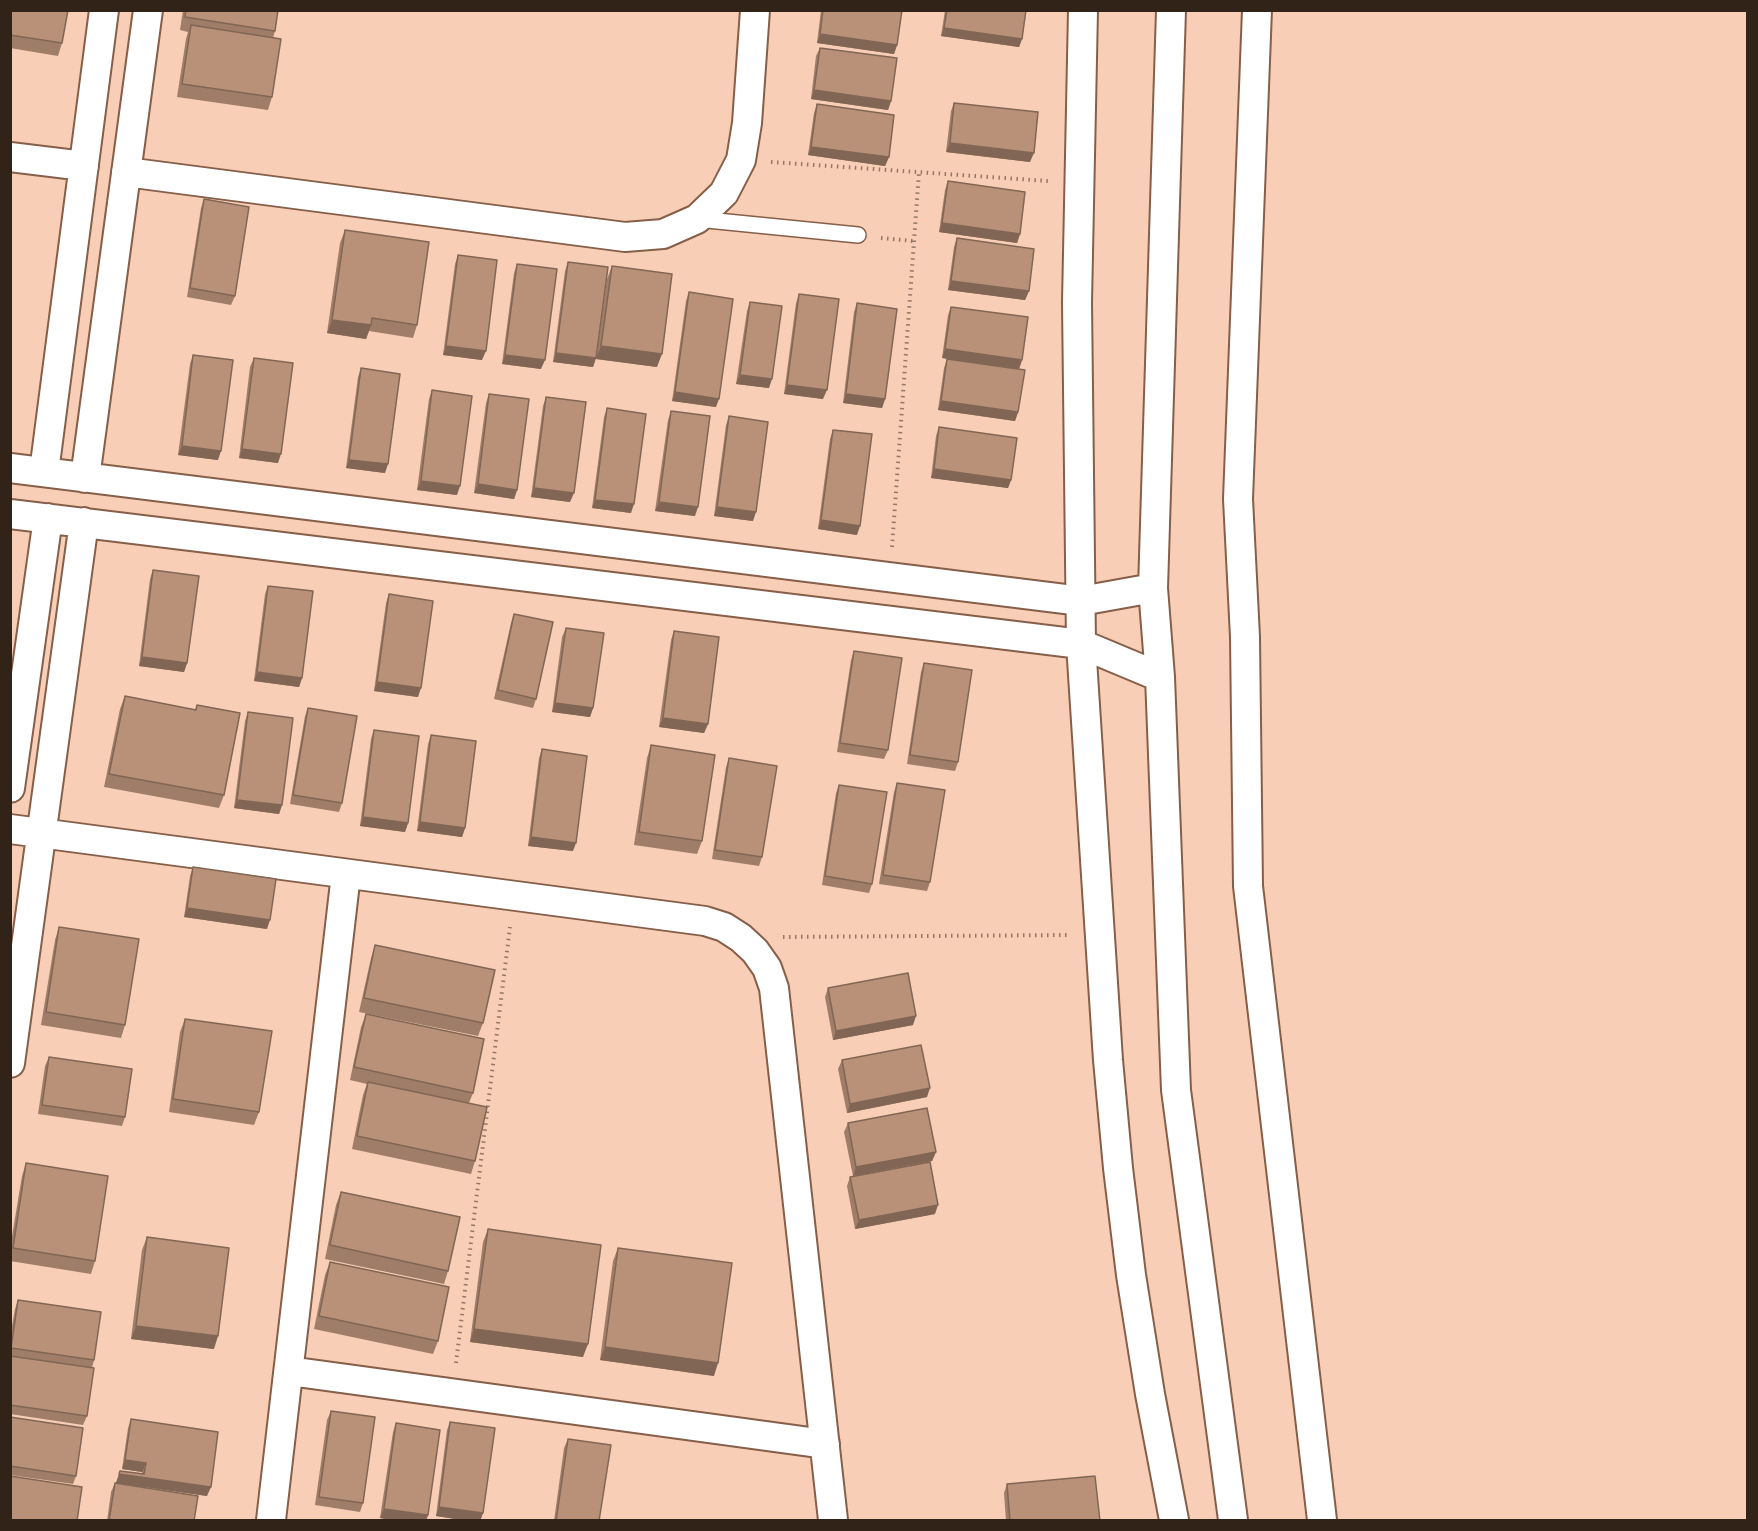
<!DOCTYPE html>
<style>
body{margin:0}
#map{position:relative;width:1758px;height:1531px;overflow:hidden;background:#f9ceb6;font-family:"Alegreya Sans",sans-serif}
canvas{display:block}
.frame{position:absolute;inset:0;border:12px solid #322319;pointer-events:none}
</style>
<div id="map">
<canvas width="1758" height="1531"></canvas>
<div class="frame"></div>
</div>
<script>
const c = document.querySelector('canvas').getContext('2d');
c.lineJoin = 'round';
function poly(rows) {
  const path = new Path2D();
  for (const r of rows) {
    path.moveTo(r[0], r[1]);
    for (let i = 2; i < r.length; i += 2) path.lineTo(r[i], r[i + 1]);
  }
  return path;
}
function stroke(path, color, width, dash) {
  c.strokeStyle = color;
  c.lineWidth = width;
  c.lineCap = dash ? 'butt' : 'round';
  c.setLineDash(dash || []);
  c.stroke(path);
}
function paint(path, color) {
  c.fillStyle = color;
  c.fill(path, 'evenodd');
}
const path = poly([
 [771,162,1048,181],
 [881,238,913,241],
 [892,547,919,172],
 [783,937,1069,935],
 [456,1363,510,927]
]);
const service = poly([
 [697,219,858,235]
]);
const minor = poly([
 [1083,10,1077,302,1081,644,1108,1060,1118,1168,1131,1275,1150,1394,1174,1520],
 [1171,10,1153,588,1160,677,1176,1090,1233,1520],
 [1257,10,1238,499,1245,637,1248,886,1322,1520],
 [10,157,84,166],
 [126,172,625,237,663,234,697,219,724,193,741,160,747,123,755,10],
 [10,468,1081,601,1153,588],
 [44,472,104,10],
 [85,478,148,10],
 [10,514,1081,644,1160,677],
 [10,788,48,518],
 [10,829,705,921,724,927,741,938,755,951,767,968,774,988,833,1520],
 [10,1063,84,522],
 [289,1371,825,1444],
 [271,1520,346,874]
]);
const wall = poly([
 [10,10,62,43,58,56,10,48],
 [183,10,278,10,275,31,273,38,272,97,268,110,177,97,186,39,188,32,180,30],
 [821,10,902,10,897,45,894,54,817,43],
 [945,10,1026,10,1022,39,1019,47,941,36],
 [820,48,891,101,888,110,811,99,816,56],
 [954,103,1030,162,946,152,951,111],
 [817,104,889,157,885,166,808,155,814,113],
 [948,181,1020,234,1017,243,939,232,945,190],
 [204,199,235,296,231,305,187,297,201,208],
 [345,230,417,325,413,338,369,331,366,339,327,333,340,243],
 [957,238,1029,291,1025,300,948,290,954,247],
 [458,255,482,360,443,355,455,264],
 [568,262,596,358,593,367,553,362,565,271],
 [517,264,541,369,502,364,514,273],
 [612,266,657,367,596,359,607,279],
 [689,292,716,407,672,401,686,301],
 [799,294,823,399,784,394,796,303],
 [750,302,769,388,736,384,747,311],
 [857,303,885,399,882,408,843,403,854,312],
 [951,307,1022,360,1019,369,942,358,948,315],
 [193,355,218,460,178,455,190,364],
 [254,358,278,463,239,458,250,367],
 [947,359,1018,412,1015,421,938,410,944,368],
 [361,368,385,473,346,468,358,377],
 [432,390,457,495,417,490,429,399],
 [489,394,517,490,514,499,474,493,486,403],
 [546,397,570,502,531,497,543,406],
 [607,408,631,513,592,508,604,417],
 [671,411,695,516,655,511,668,420],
 [729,416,753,521,714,516,726,425],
 [939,427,1011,480,1008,488,931,478,936,436],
 [833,430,857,535,818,529,830,439],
 [153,570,187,663,184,672,139,666,150,579],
 [268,586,302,678,299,687,254,681,265,594],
 [389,594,418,697,374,691,386,603],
 [514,614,536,699,533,708,494,699,511,623],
 [566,628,593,708,590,717,552,712,562,637],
 [674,631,708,724,704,733,659,727,671,640],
 [854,651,888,750,884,759,837,752,851,660],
 [924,663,958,762,955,771,907,764,921,672],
 [125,696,195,710,197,705,224,795,219,808,104,787,120,709],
 [308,708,342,803,339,812,290,804,305,716],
 [248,712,282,805,279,814,234,808,245,721],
 [374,730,408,823,405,832,360,826,371,739],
 [431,735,465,828,462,837,417,831,428,744],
 [651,745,702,841,697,854,634,845,647,758],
 [542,749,573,851,528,846,539,758],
 [729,758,762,857,759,866,712,859,726,767],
 [897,783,930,882,927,891,879,884,894,792],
 [839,785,872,884,869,893,822,885,836,793],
 [193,867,267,929,184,917,190,876],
 [59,927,125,1025,121,1038,41,1025,55,940],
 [375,945,483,1023,478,1036,359,1012,371,958],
 [828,988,913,1025,833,1040,825,997],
 [366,1014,473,1093,469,1103,475,1161,471,1174,352,1149,363,1095,367,1084,350,1080,361,1027],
 [185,1019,259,1112,254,1125,169,1112,180,1032],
 [49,1057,125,1117,122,1126,38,1114,45,1066],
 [842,1060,927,1097,847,1113,838,1069],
 [848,1123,936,1152,932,1161,853,1176,844,1132],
 [26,1163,95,1261,91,1274,10,1261,10,1248,22,1176],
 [850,1177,935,1214,855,1229,847,1186],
 [341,1192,448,1271,444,1284,325,1259,336,1205],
 [488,1229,583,1357,470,1342,483,1242],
 [147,1237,214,1349,131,1339,142,1250],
 [618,1248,714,1376,600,1360,613,1261],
 [330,1262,438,1341,433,1354,314,1329,325,1275],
 [18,1300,94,1360,92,1368,87,1416,83,1425,10,1414,10,1337,15,1309],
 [331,1411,363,1503,360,1512,315,1505,327,1420],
 [10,1417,76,1476,73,1484,10,1475],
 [131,1419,207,1496,116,1483,120,1471,142,1474,142,1472,122,1469,128,1428],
 [450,1422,483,1513,480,1521,468,1521,436,1516,447,1430],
 [396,1423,428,1515,426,1521,398,1521,380,1518,393,1432],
 [568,1439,599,1521,554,1521,564,1448],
 [115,1483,194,1521,107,1521,111,1492],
 [1007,1484,1100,1521,1006,1521,1004,1493]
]);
const shadedWall = poly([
 [944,28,1022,39,1019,47,941,36],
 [820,34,897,45,894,54,817,43],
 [814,90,891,101,888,110,811,99],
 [950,143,1034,153,1030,162,946,152],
 [811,147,889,157,885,166,808,155],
 [942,223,1020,234,1017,243,939,232],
 [951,281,1029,291,1025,300,948,290],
 [332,320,371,325,366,339,327,333],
 [446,346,486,351,482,360,443,355],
 [601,346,662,354,657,367,596,359],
 [945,349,1022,360,1019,369,942,358],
 [556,353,596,358,593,367,553,362],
 [505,355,545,360,541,369,502,364],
 [740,375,772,379,769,388,736,384],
 [787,385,827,390,823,399,784,394],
 [675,392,719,399,716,407,672,401],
 [846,394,885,399,882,408,843,403],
 [941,401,1018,412,1015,421,938,410],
 [182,446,221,451,218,460,178,455],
 [242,449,281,454,278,463,239,458],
 [349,460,388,464,385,473,346,468],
 [934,469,1011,480,1008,488,931,478],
 [421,481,460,486,457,495,417,490],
 [478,484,517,490,514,499,474,493],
 [534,488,574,493,570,502,531,497],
 [595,500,634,504,631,513,592,508],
 [659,502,698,507,695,516,655,511],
 [717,507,756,512,753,521,714,516],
 [821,520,860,526,857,535,818,529],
 [142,657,187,663,184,672,139,666],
 [257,672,302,678,299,687,254,681],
 [377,682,421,688,418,697,374,691],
 [555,703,593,708,590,717,552,712],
 [663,718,708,724,704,733,659,727],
 [237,800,282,805,279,814,234,808],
 [363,817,408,823,405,832,360,826],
 [420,822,465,828,462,837,417,831],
 [531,837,576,843,573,851,528,846],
 [187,908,270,920,267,929,184,917],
 [916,1016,913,1025,833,1040,836,1031],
 [930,1088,927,1097,847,1113,850,1104],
 [936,1152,932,1161,853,1176,856,1167],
 [938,1205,935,1214,855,1229,859,1220],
 [136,1326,218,1336,214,1349,131,1339],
 [474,1329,588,1344,583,1357,470,1342],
 [605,1347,718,1363,714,1376,600,1360],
 [125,1460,146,1463,142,1472,122,1469],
 [119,1474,211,1487,207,1496,116,1483],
 [439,1507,483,1513,480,1521,468,1521,436,1516],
 [384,1509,428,1515,426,1521,398,1521,380,1518]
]);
const building = poly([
 [10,10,68,10,62,43,10,35,10,10],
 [186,10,278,10,275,31,185,17,186,10],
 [823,10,902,10,897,45,820,34,823,10],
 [947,10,1026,10,1022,39,944,28,947,10],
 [191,25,281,39,272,97,182,84,191,25],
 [820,48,897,58,891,101,814,90,820,48],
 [954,103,1038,112,1034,153,950,143,954,103],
 [817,104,894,115,889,157,811,147,817,104],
 [948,181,1025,192,1020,234,942,223,948,181],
 [204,199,249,207,235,296,190,288,204,199],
 [345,230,429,242,417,325,372,318,371,325,332,320,345,230],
 [957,238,1034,249,1029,291,951,281,957,238],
 [458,255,497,260,486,351,446,346,458,255],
 [568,262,608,267,596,358,556,353,568,262],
 [517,264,557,269,545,360,505,355,517,264],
 [612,266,672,274,662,354,601,346,612,266],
 [689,292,733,299,719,399,675,392,689,292],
 [799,294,839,299,827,390,787,385,799,294],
 [750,302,782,306,772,379,740,375,750,302],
 [857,303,897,309,885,399,846,394,857,303],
 [951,307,1028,317,1022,360,945,349,951,307],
 [193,355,233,360,221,451,182,446,193,355],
 [254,358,293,363,281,454,242,449,254,358],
 [947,359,1025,370,1018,412,941,401,947,359],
 [361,368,400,374,388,464,349,460,361,368],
 [432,390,472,396,460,486,421,481,432,390],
 [489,394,529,399,517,490,478,484,489,394],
 [546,397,586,402,574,493,534,488,546,397],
 [607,408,646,414,634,504,595,500,607,408],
 [671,411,710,416,698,507,659,502,671,411],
 [729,416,768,422,756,512,717,507,729,416],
 [939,427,1017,438,1011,480,934,469,939,427],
 [833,430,872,434,860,526,821,520,833,430],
 [153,570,199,576,187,663,142,657,153,570],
 [268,586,313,591,302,678,257,672,268,586],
 [389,594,433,601,421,688,377,682,389,594],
 [514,614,553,622,536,699,498,690,514,614],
 [566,628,604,633,593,708,555,703,566,628],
 [674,631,719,637,708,724,663,718,674,631],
 [854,651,902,658,888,750,840,743,854,651],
 [924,663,972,670,958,762,910,755,924,663],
 [125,696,196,710,197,705,240,713,224,795,109,774,125,696],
 [308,708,357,716,342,803,293,795,308,708],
 [248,712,293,718,282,805,237,800,248,712],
 [374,730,419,736,408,823,363,817,374,730],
 [431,735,476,741,465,828,420,822,431,735],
 [651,745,715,755,702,841,639,832,651,745],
 [542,749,587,756,576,843,531,837,542,749],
 [729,758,777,766,762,857,715,850,729,758],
 [897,783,945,790,930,882,883,875,897,783],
 [839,785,887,792,872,884,825,876,839,785],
 [193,867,276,879,270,920,187,908,193,867],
 [59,927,139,939,125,1025,46,1012,59,927],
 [375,945,495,970,483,1023,364,998,375,945],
 [908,973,916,1016,836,1031,828,988,908,973],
 [366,1014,484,1039,473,1093,354,1067,366,1014],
 [185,1019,272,1031,259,1112,173,1099,185,1019],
 [921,1045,930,1088,850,1104,842,1060,921,1045],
 [49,1057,132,1069,125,1117,42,1105,49,1057],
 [368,1082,487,1107,475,1161,357,1136,368,1082],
 [927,1108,936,1152,856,1167,848,1123,927,1108],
 [930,1162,938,1205,859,1220,850,1177,930,1162],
 [26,1163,108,1176,95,1261,13,1248,26,1163],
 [341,1192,460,1217,448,1271,330,1245,341,1192],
 [488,1229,601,1245,588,1344,474,1329,488,1229],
 [147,1237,229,1248,218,1336,136,1326,147,1237],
 [618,1248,732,1263,718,1363,605,1347,618,1248],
 [330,1262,449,1287,438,1341,319,1316,330,1262],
 [18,1300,101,1312,94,1360,11,1348,18,1300],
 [10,1356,94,1368,87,1416,10,1405,10,1356],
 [331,1411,375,1417,363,1503,319,1497,331,1411],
 [10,1417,83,1428,76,1476,10,1466,10,1417],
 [131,1419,218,1432,211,1487,119,1474,120,1471,144,1474,146,1463,125,1460,131,1419],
 [450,1422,495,1428,483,1513,439,1507,450,1422],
 [396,1423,440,1430,428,1515,384,1509,396,1423],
 [568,1439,611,1445,599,1521,556,1521,568,1439],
 [10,1476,82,1487,77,1521,10,1521,10,1476],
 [1095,1476,1100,1521,1010,1521,1007,1484,1095,1476],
 [115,1483,198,1496,194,1521,109,1521,115,1483]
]);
stroke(service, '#855f49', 18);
stroke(minor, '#855f49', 32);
stroke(path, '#947766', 4, [1.5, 4.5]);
stroke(service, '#fff', 15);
stroke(minor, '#fff', 28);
paint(wall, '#9f7d68');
paint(shadedWall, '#826655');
paint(building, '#b99179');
stroke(building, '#826655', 1.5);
</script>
